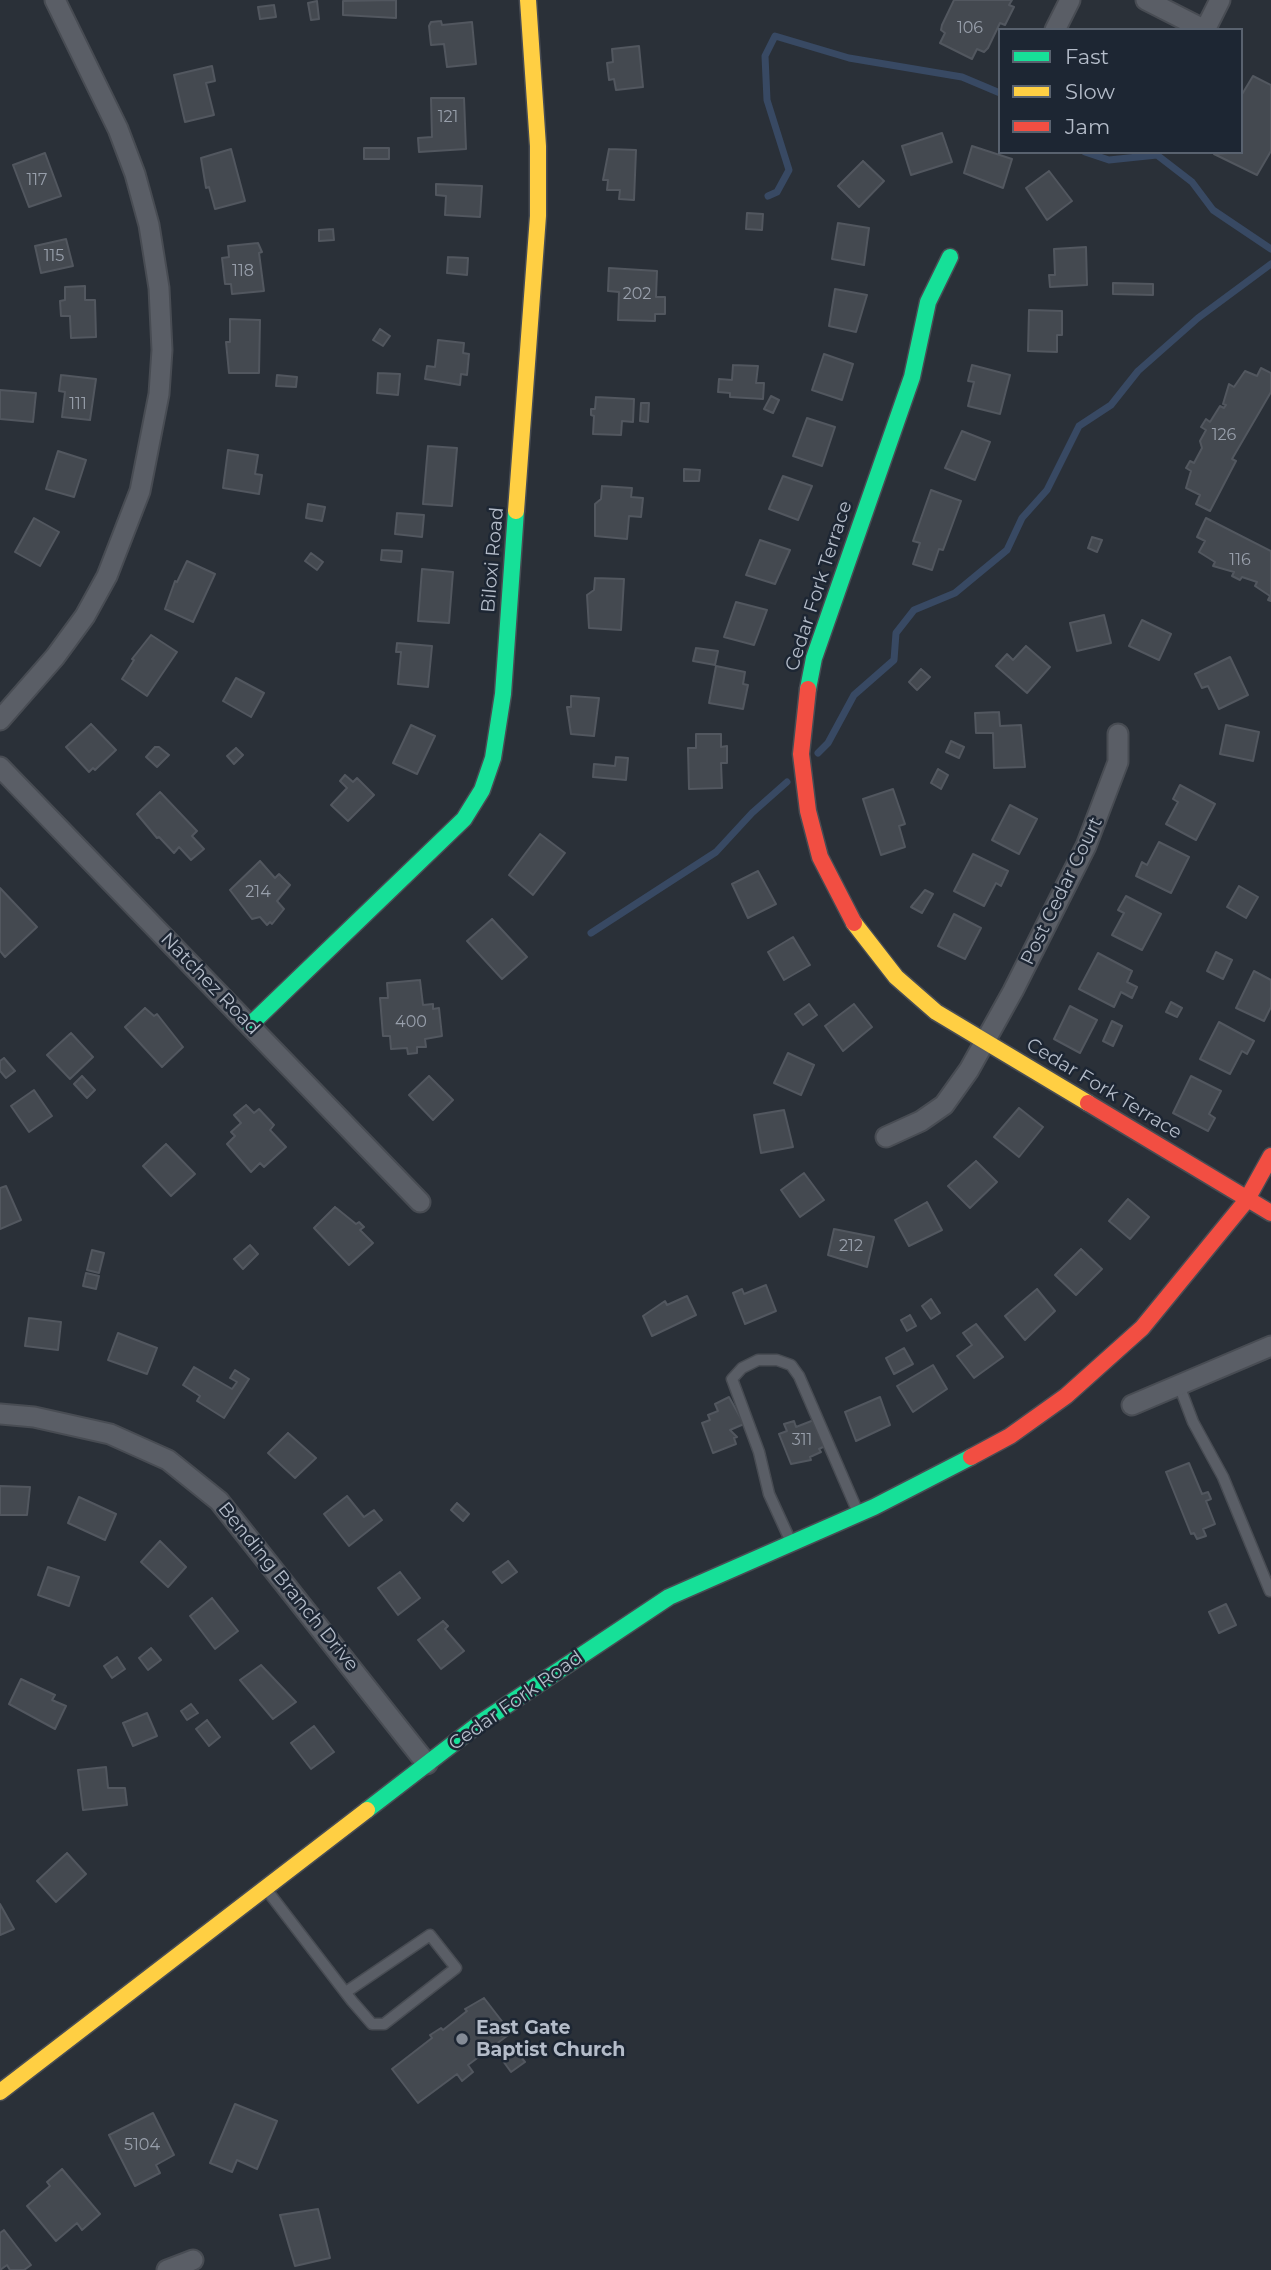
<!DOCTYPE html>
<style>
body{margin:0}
#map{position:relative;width:1271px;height:2270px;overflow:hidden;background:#2a3038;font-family:Montserrat,sans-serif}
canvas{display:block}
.legend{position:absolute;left:998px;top:28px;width:245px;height:126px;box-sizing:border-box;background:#1d2633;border:2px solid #59626f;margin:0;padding:9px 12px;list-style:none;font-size:21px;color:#b4bcc9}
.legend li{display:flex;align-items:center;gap:14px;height:35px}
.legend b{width:35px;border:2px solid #59626f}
</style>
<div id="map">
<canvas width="1271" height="2270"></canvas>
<ul class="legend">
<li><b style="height:9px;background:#16e098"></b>Fast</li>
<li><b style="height:9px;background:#ffcf43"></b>Slow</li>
<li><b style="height:9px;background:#f24e42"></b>Jam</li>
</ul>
</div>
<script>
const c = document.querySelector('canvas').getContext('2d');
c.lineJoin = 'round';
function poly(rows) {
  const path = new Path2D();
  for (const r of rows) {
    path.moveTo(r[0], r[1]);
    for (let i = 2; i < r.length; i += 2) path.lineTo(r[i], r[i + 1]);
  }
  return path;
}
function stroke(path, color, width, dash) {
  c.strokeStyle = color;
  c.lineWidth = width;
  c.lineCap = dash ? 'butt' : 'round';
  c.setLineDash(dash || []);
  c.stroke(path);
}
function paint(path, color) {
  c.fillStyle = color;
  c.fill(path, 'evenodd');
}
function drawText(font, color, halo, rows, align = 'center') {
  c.font = font + ' Montserrat,sans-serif';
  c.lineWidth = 5;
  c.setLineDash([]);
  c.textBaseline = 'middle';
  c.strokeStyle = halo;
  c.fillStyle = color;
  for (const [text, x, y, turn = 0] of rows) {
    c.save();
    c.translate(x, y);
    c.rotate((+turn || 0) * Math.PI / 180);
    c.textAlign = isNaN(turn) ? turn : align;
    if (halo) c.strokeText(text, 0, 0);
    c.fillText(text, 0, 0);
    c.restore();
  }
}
const stream = poly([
 [1085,152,1109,160,1157,155,1192,182,1213,210,1271,249],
 [768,196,777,192,789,170,767,100,765,56,775,36,849,58,962,77,1000,93],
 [818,753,828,743,854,695,894,660,896,633,914,610,955,593,1007,550,1022,518,1047,490,1079,426,1111,405,1138,371,1198,318,1271,264],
 [591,933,716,852,752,813,787,782]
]);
const building = poly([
 [396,0,396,18,343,15,343,1,396,0],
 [954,0,1012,0,1009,5,1014,7,1005,25,1000,23,988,48,984,52,977,49,972,59,940,43,945,33,941,30,942,25,954,0],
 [317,1,319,19,311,20,308,3,317,1],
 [274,5,276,17,260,19,258,7,274,5],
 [441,21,442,25,472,22,476,64,447,67,444,44,431,45,429,26,431,22,441,21],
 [639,46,643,87,616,90,614,79,609,80,607,63,613,62,612,49,639,46],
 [212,66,215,81,206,83,214,115,185,122,174,75,212,66],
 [1253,76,1271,85,1271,151,1257,175,1214,154,1241,152,1241,96,1253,76],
 [431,98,464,98,466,149,419,152,418,138,432,137,431,98],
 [942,133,952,162,911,175,902,146,942,133],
 [972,146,1012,159,1003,188,964,173,972,146],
 [364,148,389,148,389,159,364,159,364,148],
 [231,149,245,201,215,209,209,187,206,188,201,158,231,149],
 [609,149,636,150,634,200,619,199,620,190,607,190,608,180,603,180,609,149],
 [45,153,61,196,29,207,13,165,45,153],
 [863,161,884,181,859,207,838,186,863,161],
 [1049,171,1072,201,1047,220,1026,188,1049,171],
 [436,184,482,186,480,217,445,215,446,196,436,195,436,184],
 [747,213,763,214,762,230,746,229,747,213],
 [838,223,869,228,864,265,832,259,838,223],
 [333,229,334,240,319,241,319,230,333,229],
 [66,239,73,266,41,273,35,246,66,239],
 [258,243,262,252,259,253,264,291,232,294,231,284,225,284,222,258,229,257,228,246,258,243],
 [1086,247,1087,285,1050,287,1049,275,1055,275,1054,249,1086,247],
 [448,257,468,258,467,275,447,273,448,257],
 [609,268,657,271,656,297,665,297,665,314,655,314,655,321,618,320,619,292,608,291,609,268],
 [1113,283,1153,284,1153,295,1113,294,1113,283],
 [85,286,85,300,95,300,96,337,71,338,70,316,61,316,60,301,65,300,65,287,85,286],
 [835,289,867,295,856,332,829,326,835,289],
 [1029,310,1062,311,1062,335,1057,335,1057,352,1028,351,1029,310],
 [230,319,260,320,259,373,229,373,226,342,230,342,230,319],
 [380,329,390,336,383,346,373,340,380,329],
 [438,340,464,343,463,353,469,354,467,375,461,374,460,385,425,379,427,366,435,367,438,340],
 [824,354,853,364,842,400,812,390,824,354],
 [733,365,758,366,756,383,764,383,763,399,730,397,730,393,718,392,719,379,732,380,733,365],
 [972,365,1010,375,1000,414,968,406,974,382,968,381,972,365],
 [1261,368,1271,373,1271,392,1232,459,1236,461,1210,511,1196,504,1200,495,1186,488,1191,471,1186,468,1190,461,1194,463,1202,448,1200,441,1206,430,1201,427,1206,419,1210,422,1220,406,1224,408,1226,405,1223,404,1229,384,1234,387,1245,371,1257,376,1261,368],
 [378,373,400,374,398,395,377,393,378,373],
 [61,375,96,379,90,420,62,417,65,392,59,391,61,375],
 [277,375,297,377,296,387,276,386,277,375],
 [0,390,36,393,33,422,0,419,0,390],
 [771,396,779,400,773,413,764,409,771,396],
 [596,397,634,399,633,422,622,421,621,435,593,434,594,416,591,415,591,409,595,409,596,397],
 [641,403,649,403,648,422,640,421,641,403],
 [807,418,835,427,822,466,793,456,807,418],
 [962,431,990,442,975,480,945,468,962,431],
 [428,446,457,448,452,506,423,504,428,446],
 [228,450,258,455,255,474,262,475,259,494,223,488,228,450],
 [58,451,86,460,74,497,46,489,58,451],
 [684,469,700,470,699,481,684,481,684,469],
 [783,476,812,486,798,520,769,509,783,476],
 [602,486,632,488,631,497,643,498,641,517,629,516,627,539,595,536,595,504,601,499,602,486],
 [931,490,961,501,943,550,939,549,932,570,913,564,920,543,913,541,931,490],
 [308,504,325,507,322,521,306,518,308,504],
 [397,513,424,515,422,537,395,534,397,513],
 [34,518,59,532,40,566,15,552,34,518],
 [1206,518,1271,551,1271,601,1268,600,1270,596,1255,586,1257,582,1242,577,1240,580,1232,576,1234,572,1213,566,1215,562,1199,552,1205,541,1197,537,1206,518],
 [1092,537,1102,540,1097,552,1088,548,1092,537],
 [760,540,790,550,775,584,746,575,760,540],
 [382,550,402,551,401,562,381,560,382,550],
 [311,553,323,562,317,570,305,561,311,553],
 [187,561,215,574,193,622,165,609,175,581,177,582,187,561],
 [422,569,453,572,449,623,418,621,422,569],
 [595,578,624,579,621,630,589,628,587,595,594,590,595,578],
 [736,602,767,610,754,645,724,637,736,602],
 [1104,615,1111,643,1077,651,1070,623,1104,615],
 [1142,620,1171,634,1159,660,1129,646,1142,620],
 [151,635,177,652,147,696,122,679,134,660,132,659,151,635],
 [397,643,432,646,428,687,398,684,401,652,396,652,397,643],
 [1026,646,1050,667,1027,693,996,666,1007,654,1013,660,1026,646],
 [696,648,718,651,715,665,693,661,696,648],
 [1230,657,1248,695,1219,709,1208,686,1202,688,1195,674,1230,657],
 [716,666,745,672,743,684,748,685,743,709,709,703,716,666],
 [921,669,930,677,917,690,909,682,921,669],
 [236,678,264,693,251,717,223,701,236,678],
 [571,696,599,698,594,736,571,734,567,707,571,707,571,696],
 [999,712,1000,726,1021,725,1025,767,994,768,993,733,976,733,975,713,999,712],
 [91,724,116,750,95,770,93,768,89,772,66,747,91,724],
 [411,725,435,736,417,774,393,763,411,725],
 [1226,725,1259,732,1253,761,1220,754,1226,725],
 [696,734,721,734,721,747,727,746,727,763,721,763,722,788,689,789,688,748,696,748,696,734],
 [951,741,964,747,959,758,946,752,951,741],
 [155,747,159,747,169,755,157,767,146,757,155,747],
 [236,748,243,755,234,764,227,756,236,748],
 [616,757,628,758,626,780,593,777,594,764,615,766,616,757],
 [938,769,948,775,941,789,931,783,938,769],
 [345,775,353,782,357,778,374,795,348,821,331,805,347,788,340,781,345,775],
 [1180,785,1215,804,1196,840,1166,824,1178,802,1173,799,1180,785],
 [893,789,905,824,899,826,905,847,881,855,863,799,893,789],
 [160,792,197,831,192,836,204,849,191,860,179,847,174,853,159,837,157,838,137,814,160,792],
 [1010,805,1037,819,1019,854,992,840,1010,805],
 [540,834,565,853,533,895,509,875,540,834],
 [1159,842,1189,857,1171,893,1136,876,1142,862,1147,865,1159,842],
 [973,854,1008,871,1001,886,996,883,984,906,954,891,973,854],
 [260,861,275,878,279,874,290,885,277,901,284,909,272,924,270,922,267,925,260,917,252,919,230,890,260,861],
 [758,871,776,904,748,918,732,884,758,871],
 [1239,886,1258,897,1246,918,1227,907,1239,886],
 [0,888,37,927,5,957,0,951,0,888],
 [925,890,933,894,922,913,911,907,925,890],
 [1126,896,1161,914,1142,950,1112,935,1124,913,1118,910,1126,896],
 [954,914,981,928,965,959,938,946,954,914],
 [492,919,527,957,502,979,467,941,492,919],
 [793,937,810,965,784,980,768,952,793,937],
 [1216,952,1232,960,1223,979,1207,971,1216,952],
 [1098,953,1132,971,1127,982,1137,987,1132,998,1121,992,1114,1007,1079,989,1098,953],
 [1254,971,1271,980,1271,1007,1264,1021,1236,1008,1254,971],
 [420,980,423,1005,433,1004,433,1009,439,1008,442,1036,425,1039,426,1047,417,1047,417,1053,408,1054,407,1048,391,1049,390,1036,383,1036,380,998,388,998,387,983,420,980],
 [1171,1002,1182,1008,1177,1017,1166,1012,1171,1002],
 [809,1004,817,1015,803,1025,795,1014,809,1004],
 [854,1004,872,1027,843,1051,825,1026,854,1004],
 [1070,1006,1097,1020,1080,1053,1054,1039,1070,1006],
 [145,1008,154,1016,157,1014,183,1047,162,1067,125,1027,145,1008],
 [1112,1021,1122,1026,1113,1046,1103,1041,1112,1021],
 [1219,1022,1254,1041,1247,1054,1242,1051,1230,1074,1200,1059,1219,1022],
 [71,1033,93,1057,70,1079,47,1055,71,1033],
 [788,1053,814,1065,801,1095,774,1083,788,1053],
 [4,1058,15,1071,6,1078,0,1071,0,1061,4,1058],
 [82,1076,95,1090,87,1098,74,1084,82,1076],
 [429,1076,453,1100,433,1120,409,1095,429,1076],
 [1191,1076,1221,1091,1209,1114,1215,1118,1208,1131,1173,1113,1191,1076],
 [34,1090,52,1116,29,1132,11,1106,34,1090],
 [246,1105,254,1113,259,1109,274,1125,270,1130,286,1147,264,1167,260,1163,251,1172,227,1144,235,1136,231,1132,241,1123,234,1115,246,1105],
 [1019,1108,1043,1127,1019,1157,994,1137,1019,1108],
 [784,1110,793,1147,761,1153,754,1115,784,1110],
 [166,1144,195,1174,171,1196,143,1166,166,1144],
 [976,1161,997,1182,970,1208,948,1186,976,1161],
 [804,1173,824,1200,800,1217,781,1190,804,1173],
 [6,1186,21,1220,0,1229,0,1188,6,1186],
 [1128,1199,1149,1217,1130,1239,1109,1221,1128,1199],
 [927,1202,942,1230,909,1246,895,1220,927,1202],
 [335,1207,356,1224,359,1222,364,1227,360,1230,373,1243,349,1265,314,1228,335,1207],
 [834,1229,874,1237,867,1267,828,1255,834,1229],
 [250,1245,258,1254,243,1269,234,1259,250,1245],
 [1081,1249,1102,1269,1076,1295,1055,1275,1081,1249],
 [92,1250,104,1253,99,1273,87,1270,92,1250],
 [86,1273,99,1276,96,1289,83,1286,86,1273],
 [766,1285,776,1311,745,1324,733,1293,742,1289,744,1294,766,1285],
 [1037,1289,1055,1311,1025,1340,1005,1316,1037,1289],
 [687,1296,696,1315,652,1336,643,1316,665,1301,667,1305,687,1296],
 [931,1299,940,1313,931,1319,922,1306,931,1299],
 [910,1315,916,1326,907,1331,901,1320,910,1315],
 [29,1318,61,1322,58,1350,25,1346,29,1318],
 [976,1324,1003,1357,974,1378,957,1356,972,1345,963,1333,976,1324],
 [118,1333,157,1348,147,1374,108,1360,118,1333],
 [904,1348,913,1364,894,1374,886,1358,904,1348],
 [933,1365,947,1389,913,1412,897,1386,933,1365],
 [194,1367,232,1389,237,1382,230,1378,235,1370,249,1379,224,1418,197,1401,200,1396,183,1385,194,1367],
 [729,1397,744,1424,730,1430,737,1437,734,1438,736,1444,713,1453,702,1423,710,1420,708,1415,718,1411,715,1404,729,1397],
 [880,1397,890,1425,856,1441,845,1412,880,1397],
 [814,1420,825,1446,819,1449,821,1452,810,1457,811,1460,791,1464,779,1434,787,1431,784,1424,794,1421,796,1427,814,1420],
 [288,1433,316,1458,295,1478,268,1453,288,1433],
 [1189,1463,1202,1494,1208,1492,1211,1499,1206,1501,1215,1524,1203,1529,1206,1536,1197,1539,1194,1533,1191,1534,1166,1472,1189,1463],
 [0,1486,30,1487,27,1515,0,1515,0,1486],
 [347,1496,364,1517,374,1510,382,1520,349,1546,324,1514,347,1496],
 [79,1497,116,1514,105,1540,68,1523,79,1497],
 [457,1503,469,1514,463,1521,451,1510,457,1503],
 [160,1541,186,1567,168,1587,141,1562,160,1541],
 [508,1561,517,1572,502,1583,493,1572,508,1561],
 [48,1567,79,1577,69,1606,38,1595,48,1567],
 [400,1572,420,1598,398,1615,378,1588,400,1572],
 [212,1598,238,1631,215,1649,190,1616,212,1598],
 [1226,1604,1236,1625,1219,1633,1209,1612,1226,1604],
 [443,1621,448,1626,445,1629,464,1651,441,1669,418,1640,443,1621],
 [151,1648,161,1660,148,1670,139,1658,151,1648],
 [117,1657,125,1669,112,1678,104,1666,117,1657],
 [261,1665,296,1702,273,1719,240,1680,261,1665],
 [21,1679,55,1695,52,1700,66,1706,55,1729,9,1704,21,1679],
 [191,1704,198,1713,187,1720,181,1711,191,1704],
 [147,1713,157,1736,133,1746,123,1723,147,1713],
 [207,1720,220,1737,209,1746,196,1729,207,1720],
 [314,1726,334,1752,311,1769,291,1743,314,1726],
 [106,1767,108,1788,125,1788,127,1805,83,1810,78,1770,106,1767],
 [67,1853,86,1874,56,1902,37,1881,67,1853],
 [0,1904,14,1929,0,1935,0,1904],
 [484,1998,511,2033,468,2065,473,2072,462,2081,457,2074,418,2103,392,2069,432,2038,430,2035,441,2028,443,2030,467,2011,465,2009,484,1998],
 [516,2051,525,2062,511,2072,503,2061,516,2051],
 [235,2104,277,2121,257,2169,237,2160,232,2172,210,2163,235,2104],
 [153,2113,174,2155,156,2165,160,2173,135,2186,109,2135,153,2113],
 [62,2169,100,2214,82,2230,77,2223,56,2241,27,2206,50,2186,47,2182,62,2169],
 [318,2209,330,2258,295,2266,280,2215,318,2209],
 [4,2230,31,2265,24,2270,10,2270,7,2265,0,2270,0,2233,4,2230]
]);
const lane = poly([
 [1179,1385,1193,1422,1223,1477,1270,1591],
 [791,1542,769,1494,759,1452,732,1379,742,1368,758,1360,777,1360,791,1365,799,1376,857,1510],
 [266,1889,352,2001,372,2024,384,2024,456,1968,430,1935,346,1992]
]);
const street = poly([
 [1146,0,1205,30,1220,0],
 [1055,30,1070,0],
 [0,720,55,657,85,616,107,576,140,491,159,394,162,350,159,288,149,225,135,174,118,129,55,0],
 [0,767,420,1202],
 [886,1137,921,1121,944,1105,969,1070,1013,991,1086,846,1118,762,1118,734],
 [1132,1405,1271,1346],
 [0,1414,34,1417,110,1434,168,1460,219,1501,427,1764],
 [167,2270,193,2260]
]);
const fast = poly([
 [808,689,814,658,912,377,928,302,950,257],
 [250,1025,464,819,482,790,493,758,503,694,516,511],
 [367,1810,480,1723,669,1597,874,1507,971,1457]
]);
const slow = poly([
 [516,511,538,216,538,146,528,0],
 [854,923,896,977,936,1012,1088,1103],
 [0,2092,367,1810]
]);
const jam = poly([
 [808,689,801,754,808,811,820,857,854,923],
 [1088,1103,1271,1213],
 [971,1457,1010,1436,1066,1396,1142,1328,1246,1201,1271,1156]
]);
const markers = [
 [462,2039,7,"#848b96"]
];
const numberNames = [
 ["106",970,28],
 ["121",448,117],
 ["117",37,180],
 ["115",54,256],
 ["118",243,271],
 ["202",637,294],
 ["111",78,404],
 ["126",1224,435],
 ["116",1240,560],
 ["214",258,892],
 ["400",411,1022],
 ["212",851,1246],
 ["311",802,1440],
 ["5104",142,2145]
];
const streetNames = [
 ["Biloxi Road",493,560,-85],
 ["Cedar Fork Terrace",819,586,-72],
 ["Post Cedar Court",1062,891,-64],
 ["Natchez Road",210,984,46],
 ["Cedar Fork Terrace",1104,1089,31],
 ["Bending Branch Drive",288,1587,51],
 ["Cedar Fork Road",516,1701,-35]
];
const poiNames = [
 ["East Gate",476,2028],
 ["Baptist Church",476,2050]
];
stroke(stream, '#384963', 7);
paint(building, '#444950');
stroke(building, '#52575f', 2);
stroke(lane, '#484c53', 13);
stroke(street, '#484c53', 23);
stroke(fast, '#484c53', 19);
stroke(slow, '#484c53', 19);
stroke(jam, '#484c53', 19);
stroke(lane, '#5a5e66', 10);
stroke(street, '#5a5e66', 19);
stroke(fast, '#16e098', 16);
stroke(slow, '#ffcf43', 16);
stroke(jam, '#f24e42', 16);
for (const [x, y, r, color] of markers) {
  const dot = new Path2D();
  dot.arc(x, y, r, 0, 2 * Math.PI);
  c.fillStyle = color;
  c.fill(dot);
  stroke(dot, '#1d2633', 2.5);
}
drawText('16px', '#989fab', null, numberNames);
drawText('19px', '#b4bcc9', '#1d2633', streetNames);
drawText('bold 19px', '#b4bcc9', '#1d2633', poiNames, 'left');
</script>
